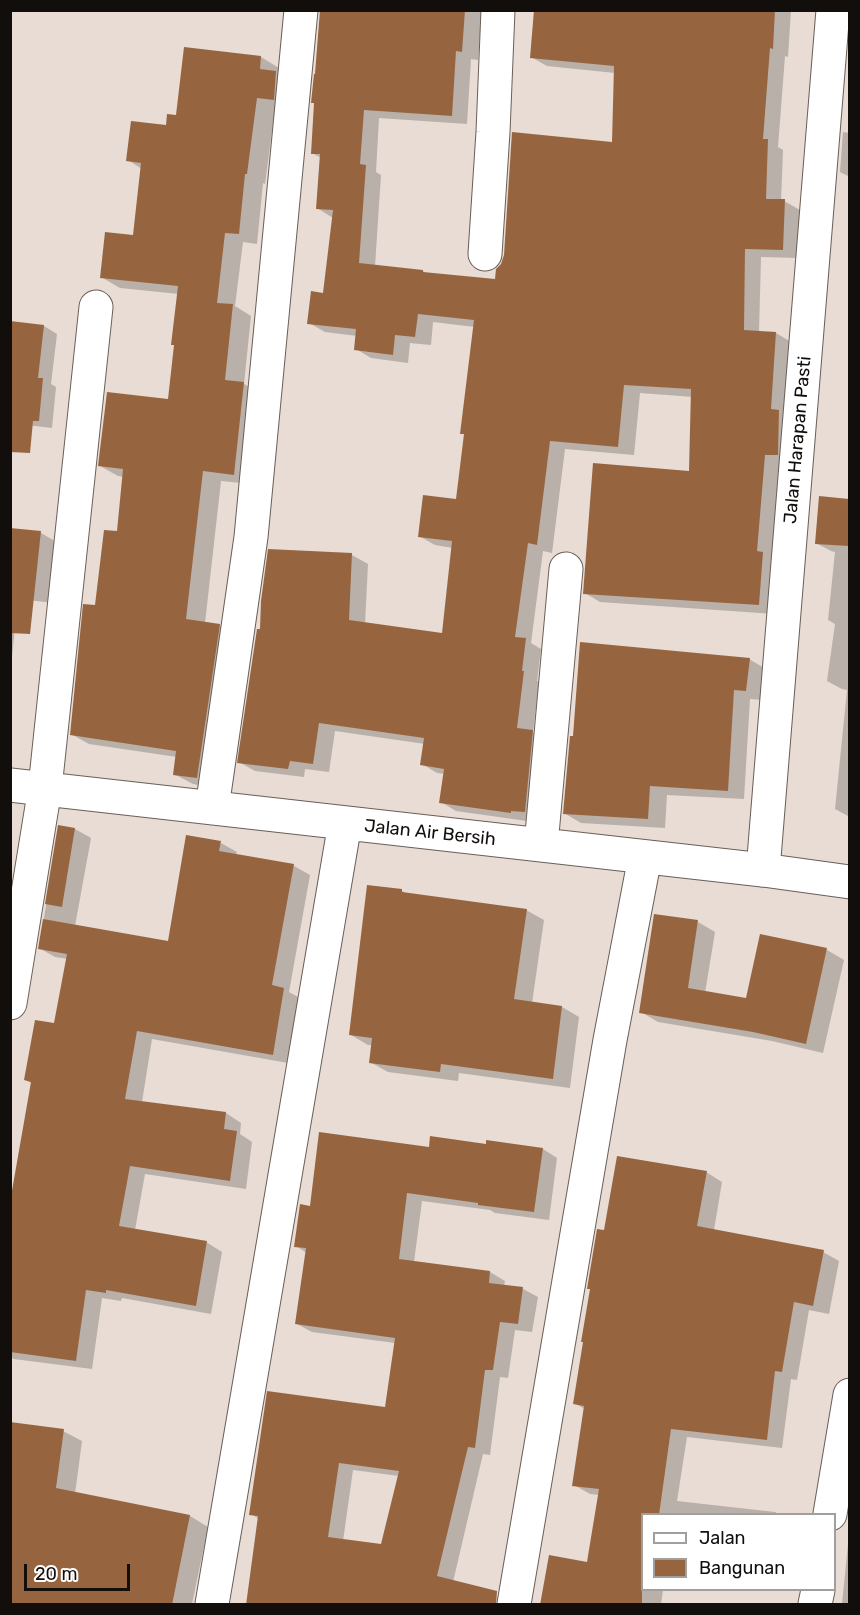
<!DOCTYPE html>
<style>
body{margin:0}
#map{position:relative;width:860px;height:1615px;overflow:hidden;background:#e8dcd4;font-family:Rubik,sans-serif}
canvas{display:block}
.frame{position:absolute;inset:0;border:12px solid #120e0c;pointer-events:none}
.legend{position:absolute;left:641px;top:1513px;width:195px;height:78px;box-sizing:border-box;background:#fff;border:2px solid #a09f9e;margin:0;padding:8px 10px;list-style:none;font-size:18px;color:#120e0c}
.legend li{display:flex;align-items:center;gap:12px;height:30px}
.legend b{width:30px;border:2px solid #a09f9e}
.scale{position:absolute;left:24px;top:1564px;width:106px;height:27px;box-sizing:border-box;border:3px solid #120e0c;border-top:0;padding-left:8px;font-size:18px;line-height:21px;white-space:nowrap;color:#120e0c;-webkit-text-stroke:4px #fff;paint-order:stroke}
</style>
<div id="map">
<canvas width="860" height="1615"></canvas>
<div class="frame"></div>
<ul class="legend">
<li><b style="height:8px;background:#fff"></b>Jalan</li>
<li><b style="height:16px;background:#966540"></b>Bangunan</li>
</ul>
<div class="scale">20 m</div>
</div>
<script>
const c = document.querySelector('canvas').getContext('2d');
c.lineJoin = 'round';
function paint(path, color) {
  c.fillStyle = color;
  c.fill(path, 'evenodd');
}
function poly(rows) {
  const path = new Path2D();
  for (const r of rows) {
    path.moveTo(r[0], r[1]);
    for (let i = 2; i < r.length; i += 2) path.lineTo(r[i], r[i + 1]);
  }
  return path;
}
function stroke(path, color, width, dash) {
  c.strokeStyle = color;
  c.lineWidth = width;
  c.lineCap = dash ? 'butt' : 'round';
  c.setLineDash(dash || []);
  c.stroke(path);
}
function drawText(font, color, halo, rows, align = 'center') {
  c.font = font + ' Rubik,sans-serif';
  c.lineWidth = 4.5;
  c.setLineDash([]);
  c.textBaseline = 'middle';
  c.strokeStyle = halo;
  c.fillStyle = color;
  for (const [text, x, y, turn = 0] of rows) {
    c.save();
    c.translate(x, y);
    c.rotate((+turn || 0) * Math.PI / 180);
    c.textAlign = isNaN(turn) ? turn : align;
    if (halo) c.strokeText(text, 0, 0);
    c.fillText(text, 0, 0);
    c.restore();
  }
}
const shadow = poly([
 [321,10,482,10,478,60,471,59,467,124,379,118,376,172,381,175,375,266,423,271,427,274,496,281,614,144,615,73,547,66,531,57,536,10,791,10,788,57,785,56,778,147,783,150,781,201,784,201,800,210,799,258,761,257,759,332,776,333,791,342,775,614,600,602,585,593,691,473,693,397,640,393,634,455,565,449,552,553,543,551,531,643,541,649,537,681,539,682,533,732,548,741,527,821,456,811,441,802,445,774,437,773,422,764,425,744,335,731,329,772,305,769,304,777,255,771,239,762,261,631,269,551,352,555,368,564,365,624,443,635,453,548,435,545,419,536,458,500,465,435,462,433,475,327,433,322,431,345,410,343,408,363,371,358,356,349,357,336,325,332,309,323,324,294,333,218,317,208,321,158,312,153,316,104,313,102],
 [261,57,279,68,278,74,294,83,292,109,275,108,265,184,263,183,257,244,243,242,235,306,251,316,244,384,262,394,252,484,221,481,205,623,219,625,237,636,215,788,193,784,174,774,177,757,89,744,71,734,97,607,118,533,124,477,118,476,100,466,170,400,179,294,120,288,101,277,134,237,142,169,128,160,177,117],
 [843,132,850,133,850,177,840,172],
 [10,322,44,326,57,334,51,384,56,387,52,428,10,423],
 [820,498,850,501,850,817,835,809,847,690,842,689,827,681,835,624,828,620,835,552,831,551,816,543],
 [10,529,41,533,60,544,54,603,18,599,11,666],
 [749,659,766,669,763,700,750,699,744,799,667,795,665,828,581,823,564,813],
 [59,827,75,829,91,838,75,926,169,942,221,843,237,852,236,855,294,866,310,875,289,992,300,998,288,1063,152,1039,142,1102,226,1113,241,1123,240,1134,252,1142,246,1189,145,1174,135,1230,206,1242,222,1252,211,1314,122,1298,121,1301,102,1298,92,1369,14,1359,10,1357,10,1211,33,1084,26,1080,56,1025,68,959,55,957,39,948],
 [402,891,409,895,526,910,544,920,532,1003,562,1007,579,1017,570,1088,459,1073,458,1081,388,1072,370,1062,372,1045,368,1045,351,1035],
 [698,922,715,932,705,993,748,1000,827,950,844,960,823,1053,772,1041,658,1022,641,1012],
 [487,1145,543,1149,557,1158,549,1220,495,1213,490,1210,422,1201,414,1262,490,1272,505,1281,504,1286,523,1289,538,1297,532,1332,515,1330,508,1378,500,1377,490,1455,483,1454,453,1582,259,1519,251,1514,386,1409,395,1343,312,1332,297,1324,307,1253,296,1246,311,1207,430,1149],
 [353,1470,399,1476,382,1546,343,1541],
 [706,1172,722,1182,714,1230,823,1252,839,1261,829,1314,809,1310,797,1380,791,1379,782,1448,687,1437,677,1501,775,1512,779,1514,642,1514,642,1590,663,1590,661,1604,542,1604,589,1564,600,1495,590,1494,574,1485,585,1409,574,1403,605,1232],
 [63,1431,82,1441,75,1494,190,1516,208,1527,192,1604,10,1604],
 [850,1524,850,1604,842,1604]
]);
const building = poly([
 [320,10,465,10,462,52,456,51,452,116,364,110,360,164,366,165,359,263,423,270,423,272,495,279,496,269,501,264,504,255,512,132,612,142,614,66,530,58,534,10,775,10,773,49,770,48,763,139,768,139,766,199,785,199,783,250,745,249,744,330,776,332,771,409,779,410,778,455,765,455,757,551,763,552,759,605,583,594,593,463,689,471,691,389,624,385,618,447,550,441,537,545,528,543,515,637,526,638,522,671,524,671,517,728,533,730,525,812,511,811,511,813,439,803,444,769,420,765,424,738,319,723,313,764,290,761,288,769,237,763,257,629,260,629,261,601,268,549,352,553,349,620,442,633,452,541,418,537,423,495,456,499,464,434,460,434,474,320,418,314,415,337,395,335,393,355,354,350,356,329,307,324,311,291,323,293,333,210,316,209,320,154,311,154,314,103,311,103,314,74,315,74],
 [184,47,261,56,260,69,276,71,274,100,257,98,247,174,245,174,239,234,225,233,217,303,233,304,225,380,244,382,234,475,203,471,186,619,220,624,197,778,173,775,176,751,70,735,83,604,95,605,104,530,117,531,123,469,98,466,107,392,168,399,174,345,171,345,178,286,100,278,105,232,133,235,141,163,126,161,131,121,166,125,167,114,176,115],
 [10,321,44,325,38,378,43,378,39,421,33,421,30,453,10,452],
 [819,496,849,499,849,546,815,544],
 [10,528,41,531,30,634,10,633],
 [580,642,750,658,746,691,734,690,728,791,650,786,648,819,563,814,570,736,573,736],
 [58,825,75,828,62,907,45,904],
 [186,835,221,841,219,851,294,864,272,985,284,988,273,1055,137,1031,125,1099,226,1112,224,1129,237,1131,230,1181,130,1166,119,1226,207,1241,196,1306,106,1290,106,1293,86,1290,76,1361,10,1352,10,1202,31,1082,24,1080,35,1020,54,1023,67,954,38,949,43,919,168,941],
 [367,885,402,889,402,892,527,909,514,999,562,1006,553,1079,441,1064,440,1072,369,1063,372,1038,349,1035],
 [654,914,698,920,688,988,746,998,760,934,827,948,806,1044,753,1032,639,1013],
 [319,1132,429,1147,430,1136,486,1144,486,1140,543,1148,534,1212,478,1205,478,1203,407,1193,399,1259,490,1271,489,1283,523,1287,518,1324,500,1322,493,1370,485,1370,475,1448,468,1447,437,1576,497,1591,496,1605,246,1605,258,1516,249,1515,267,1391,385,1407,395,1338,295,1324,306,1248,294,1247,300,1204,310,1206],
 [339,1463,399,1471,381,1544,328,1537],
 [617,1156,707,1171,697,1226,824,1250,813,1306,794,1302,782,1372,775,1371,767,1440,671,1429,659,1515,642,1515,642,1605,540,1605,549,1555,587,1562,599,1489,572,1486,584,1406,573,1404,583,1342,581,1342,590,1289,587,1289,597,1229,604,1230],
 [10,1422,64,1429,56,1488,190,1515,172,1605,10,1605]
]);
const minor = poly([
 [485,254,493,132,498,10],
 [10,785,763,870],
 [212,808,251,537,301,10],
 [541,845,566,569],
 [10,1003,45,788,96,307],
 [830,1514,850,1395],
 [212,1604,345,823],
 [514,1604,610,1040,645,857],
 [815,1604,818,1590]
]);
const tertiary = poly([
 [833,10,763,870,850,882]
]);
const streetNames = [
 ["Jalan Harapan Pasti",798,440,-85],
 ["Jalan Air Bersih",430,833,6]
];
paint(shadow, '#0003');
paint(building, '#966540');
stroke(minor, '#695f58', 35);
stroke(tertiary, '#695f58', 35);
stroke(minor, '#fff', 33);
stroke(tertiary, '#fff', 33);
drawText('18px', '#120e0c', '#fff', streetNames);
</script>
